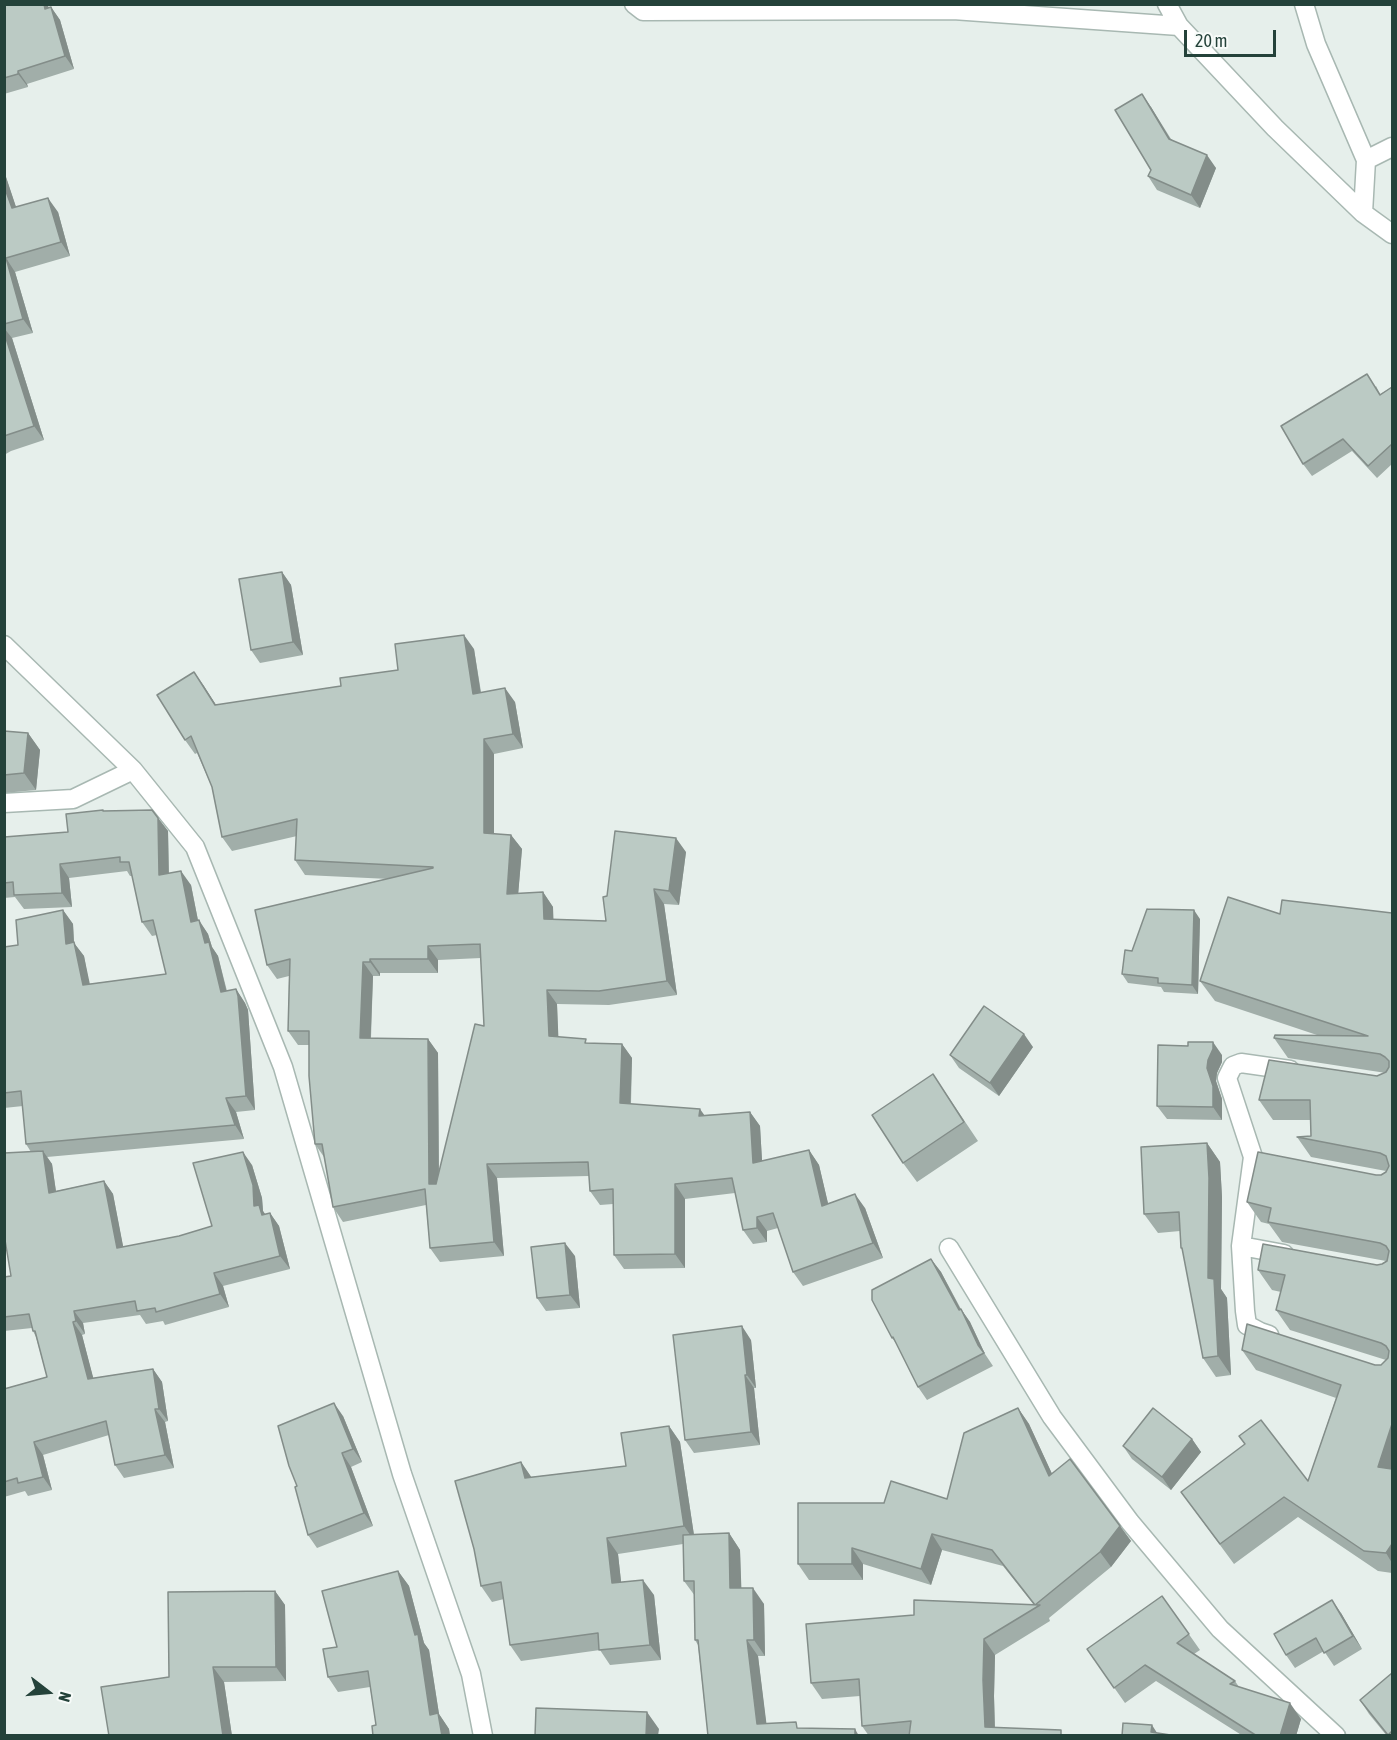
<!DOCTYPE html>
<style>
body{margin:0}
#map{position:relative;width:1397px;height:1740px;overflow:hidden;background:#e6efeb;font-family:"Asap Condensed",sans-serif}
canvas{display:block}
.frame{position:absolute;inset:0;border:6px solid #24423a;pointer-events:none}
.north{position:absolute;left:18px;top:1662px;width:60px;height:60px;-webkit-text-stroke:4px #f7fbf9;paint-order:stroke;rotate:106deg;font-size:16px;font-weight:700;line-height:24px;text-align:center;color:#24423a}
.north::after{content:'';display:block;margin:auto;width:21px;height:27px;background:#24423a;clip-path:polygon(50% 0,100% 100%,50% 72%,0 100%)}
.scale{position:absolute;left:1184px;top:30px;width:92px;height:27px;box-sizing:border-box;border:3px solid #24423a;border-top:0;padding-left:8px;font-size:18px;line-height:21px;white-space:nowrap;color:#24423a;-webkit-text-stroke:4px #f7fbf9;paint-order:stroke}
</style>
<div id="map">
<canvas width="1397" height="1740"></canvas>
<div class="frame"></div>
<div class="north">N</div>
<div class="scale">20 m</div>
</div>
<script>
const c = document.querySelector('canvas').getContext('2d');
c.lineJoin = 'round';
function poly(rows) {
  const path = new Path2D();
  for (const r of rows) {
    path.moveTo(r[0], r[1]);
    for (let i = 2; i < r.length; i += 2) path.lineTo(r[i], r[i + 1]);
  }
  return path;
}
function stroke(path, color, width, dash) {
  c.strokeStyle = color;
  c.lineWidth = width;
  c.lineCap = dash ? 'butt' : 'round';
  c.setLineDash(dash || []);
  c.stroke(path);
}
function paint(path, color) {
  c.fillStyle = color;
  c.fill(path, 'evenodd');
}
const minor = poly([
 [634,4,643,11,953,10,1179,26],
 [1167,4,1179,26,1275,128,1363,213,1392,234],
 [1304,4,1316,44,1366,160],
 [1363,213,1366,160,1392,147],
 [4,645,133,770,195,847,283,1067,402,1474,471,1674,483,1736],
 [4,803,73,799,133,770],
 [1241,1246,1284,1254],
 [949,1248,1052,1417,1130,1522,1220,1629,1336,1736],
 [1269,1335,1260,1332,1247,1325,1245,1311,1241,1246,1253,1157,1227,1078,1233,1066,1241,1063,1290,1070]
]);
const wall = poly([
 [4,4,47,4,49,8,51,7,60,20,74,69,27,84,28,87,4,94],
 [1151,107,1171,139,1216,168,1200,208,1157,190,1148,176,1151,170],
 [4,171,16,207,58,212,70,256,15,272,33,333,12,338,44,440,11,451,4,455],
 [1376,386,1380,394,1392,387,1392,464,1377,478,1352,451,1312,476,1303,464],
 [282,572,291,585,303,655,260,663,251,650],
 [474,649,481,692,515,702,523,748,494,754,494,834,511,835,522,849,518,894,543,892,553,907,553,919,606,921,607,896,686,852,679,905,664,904,677,995,609,1005,557,1004,558,1037,588,1043,622,1044,632,1058,631,1104,704,1115,750,1112,760,1126,762,1161,809,1150,819,1165,828,1204,865,1208,883,1258,803,1286,793,1272,778,1228,767,1231,767,1242,753,1244,743,1230,735,1193,685,1199,685,1268,624,1269,614,1255,613,1204,600,1205,590,1191,589,1176,497,1178,504,1256,440,1262,430,1248,426,1205,343,1222,333,1207,324,1157,315,1144,309,1045,298,1045,288,1031,289,976,277,979,267,965,389,879,305,875,295,860,297,836,232,851,222,837,212,787,197,753,195,754,185,740,194,672,216,705,341,686],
 [481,958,484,1026,439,1172,438,1053,428,1039,371,1038,373,976,380,976,380,973,438,973,438,960],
 [4,731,28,733,40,750,36,790,4,793],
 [104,811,158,818,168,831,169,873,191,885,198,920,208,934,212,947,218,956,227,991,236,989,245,1003,248,1010,255,1110,236,1112,244,1139,47,1157,52,1164,56,1191,104,1181,113,1194,123,1247,179,1236,212,1226,252,1165,262,1198,263,1211,265,1215,270,1213,279,1226,290,1269,223,1286,229,1307,165,1325,163,1321,146,1324,140,1315,83,1323,85,1334,82,1335,93,1378,153,1369,162,1382,168,1421,165,1422,174,1468,124,1478,115,1465,109,1435,43,1455,52,1490,28,1496,25,1491,4,1497,4,1389,47,1377,36,1337,33,1331,32,1328,4,1331,4,1277,11,1276,31,1152,26,1144,23,1106,4,1108,4,947,18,945,63,910,73,924,74,943,84,956,89,984,166,974,157,935,152,936,142,922,132,876,130,876,127,871,69,878,72,907,24,909,15,897,4,898,4,837,68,832],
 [1392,913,1392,1573,1378,1571,1298,1517,1234,1564,1181,1492,1308,1481,1336,1398,1256,1370,1242,1350,1375,1365,1381,1365,1386,1360,1290,1330,1276,1310,1281,1292,1272,1290,1258,1270,1377,1265,1382,1264,1386,1261,1282,1242,1269,1224,1261,1222,1247,1202,1376,1175,1381,1175,1386,1171,1311,1157,1297,1137,1311,1136,1310,1120,1273,1120,1259,1100,1377,1076,1386,1073,1288,1058,1274,1038,1320,1036,1215,1001,1200,981,1280,914],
 [1200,919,1198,994,1164,992,1161,987,1128,983,1122,974,1132,951],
 [1033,1047,999,1096,959,1068,950,1055],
 [1222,1055,1222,1062,1217,1073,1216,1081,1222,1099,1222,1120,1167,1119,1157,1106],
 [933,1074,978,1141,917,1182,903,1163],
 [1207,1143,1220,1162,1222,1197,1221,1289,1227,1298,1231,1375,1216,1377,1203,1358,1183,1251,1181,1248,1180,1231,1158,1233,1144,1214],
 [575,1256,580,1308,546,1311,537,1298],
 [931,1259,941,1272,961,1309,970,1322,985,1354,993,1366,927,1400,918,1387,899,1347,892,1338],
 [751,1340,756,1388,754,1388,760,1445,694,1453,685,1440],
 [1018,1408,1029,1424,1052,1474,1120,1526,1131,1541,1111,1567,1049,1618,1050,1621,995,1655,994,1696,995,1727,1065,1736,869,1736,862,1726,860,1696,822,1699,811,1683,1034,1605,1003,1566,942,1550,931,1585,863,1564,863,1580,809,1580,798,1564,884,1503,947,1499],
 [343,1416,362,1462,351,1467,373,1526,317,1548,308,1535,297,1486],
 [669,1426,680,1442,694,1535,729,1533,740,1550,741,1588,764,1604,765,1656,758,1656,766,1723,708,1736,698,1645,695,1640,695,1596,684,1581,683,1544,618,1554,621,1582,654,1595,661,1660,610,1665,600,1650,521,1661,510,1645,504,1599,492,1602,481,1586,521,1462,531,1477,626,1466],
 [1192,1439,1201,1452,1171,1490,1132,1459,1123,1446],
 [398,1571,409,1586,424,1643,429,1650,439,1714,449,1729,450,1736,373,1736,376,1725,370,1687,338,1692,328,1677,337,1647],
 [275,1591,285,1605,286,1681,224,1682,232,1736,109,1736,169,1677],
 [1162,1596,1200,1650,1194,1654,1235,1681,1239,1687,1301,1719,1296,1736,1243,1736,1156,1681,1125,1703,1087,1649],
 [1341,1613,1362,1649,1334,1666,1324,1651,1295,1668,1286,1655],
 [1392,1673,1392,1736,1387,1736,1369,1714,1360,1700]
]);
const shadedWall = poly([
 [44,4,47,4,55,22,45,9],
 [51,7,60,20,74,69,65,56],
 [18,71,27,84,28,87,18,74],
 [1142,94,1151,107,1178,152,1169,139],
 [1207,155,1216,168,1200,208,1191,195],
 [4,171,21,222,12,208,4,186],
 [48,198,58,212,70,256,61,242],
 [6,258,15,272,33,333,23,319],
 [4,328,12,338,44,440,34,426,4,332],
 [282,572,291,585,303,655,293,642],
 [464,635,474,649,483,708,473,694],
 [194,672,204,686,225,719,215,705],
 [505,688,515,702,523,748,513,734],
 [28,733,40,750,36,790,24,773],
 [484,739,494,754,494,847,484,833],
 [158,818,168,831,169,889,159,875],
 [511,835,522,849,517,908,507,894],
 [676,838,686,852,679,905,669,891],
 [60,864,69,878,72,907,62,893],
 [181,871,191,885,201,936,191,922],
 [654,889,664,904,677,995,667,981],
 [543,892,553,907,554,933,544,919],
 [63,910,73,924,74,943,84,956,93,999,83,985,66,944],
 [1194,910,1200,919,1198,994,1192,985],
 [199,920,208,934,212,947,218,956,230,1006,221,992,205,943],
 [428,946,438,960,438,973,428,959],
 [370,959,380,973,380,976,370,962],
 [363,962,373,976,370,1053,360,1038],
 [236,989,245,1003,248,1010,255,1110,246,1096],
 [547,990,557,1004,559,1051,549,1036],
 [1024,1034,1033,1047,999,1096,990,1083],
 [428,1039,438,1053,439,1198,429,1184],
 [1213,1042,1222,1055,1222,1062,1217,1073,1216,1081,1222,1099,1222,1120,1213,1107,1207,1068,1208,1060],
 [622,1044,632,1058,630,1117,620,1103],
 [226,1098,236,1112,244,1139,235,1125],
 [700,1109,710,1123,699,1116],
 [750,1112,760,1126,763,1177,753,1163],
 [1207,1143,1220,1162,1222,1197,1221,1289,1227,1298,1231,1375,1218,1356,1208,1278],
 [809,1150,819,1165,832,1220,822,1206],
 [43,1151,52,1164,58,1206,49,1193],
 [243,1152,252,1165,262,1198,263,1211,268,1218,271,1228,254,1206],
 [487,1164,497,1178,504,1256,494,1242],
 [104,1181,113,1194,126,1261,117,1248],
 [675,1184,685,1199,685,1268,675,1254],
 [855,1194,865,1208,883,1258,873,1243],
 [270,1213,279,1226,290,1269,280,1256],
 [757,1217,767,1231,767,1242,757,1228],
 [565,1243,575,1256,580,1308,570,1295],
 [931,1259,941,1272,964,1316,961,1309,970,1322,985,1354,978,1345],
 [214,1273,223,1286,229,1307,220,1294],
 [74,1311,83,1323,85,1334,76,1321],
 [73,1322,82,1335,97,1392,88,1379],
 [742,1326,751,1340,756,1388,747,1375],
 [153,1369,162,1382,168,1421,159,1409],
 [745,1375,754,1388,760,1445,751,1432],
 [334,1403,343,1416,362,1462,353,1449],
 [1018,1408,1029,1424,1060,1491,1049,1476],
 [155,1409,165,1422,174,1468,165,1455],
 [1392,1424,1392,1485,1378,1467],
 [669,1426,680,1442,695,1542,684,1526],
 [1192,1439,1201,1452,1171,1490,1162,1477],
 [34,1442,43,1455,52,1490,43,1477],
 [342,1453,351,1467,373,1526,364,1513],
 [521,1462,532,1478,525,1478],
 [1120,1526,1131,1541,1111,1567,1100,1552],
 [729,1533,740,1550,742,1605,730,1588],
 [932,1534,942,1550,931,1585,921,1569],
 [607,1538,618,1554,623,1599,612,1583],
 [1392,1544,1392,1563,1386,1553],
 [852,1548,863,1564,863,1580,852,1564],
 [398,1571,409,1586,424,1643,429,1650,439,1714,449,1729,450,1736,442,1736,430,1715,415,1635],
 [643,1580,654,1595,661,1660,650,1645],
 [753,1588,764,1604,765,1656,754,1640],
 [275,1591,285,1605,286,1681,276,1667],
 [1332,1600,1341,1613,1362,1649,1353,1636],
 [984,1639,995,1655,994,1696,995,1736,985,1727,983,1680],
 [747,1640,758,1656,768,1736,757,1724],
 [213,1667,224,1682,232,1736,223,1736],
 [1290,1703,1301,1719,1296,1736,1280,1736],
 [647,1712,659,1729,658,1736,646,1736],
 [1152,1725,1159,1736,1151,1732],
 [855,1729,859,1736,855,1736]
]);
const building = poly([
 [4,4,44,4,45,9,51,7,65,56,18,71,18,74,4,78,4,4],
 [1142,94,1169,139,1207,155,1191,195,1148,176,1151,170,1115,110,1142,94],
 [4,186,12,208,48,198,61,242,6,258,23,319,4,324,4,186],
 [4,332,34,426,4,436,4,332],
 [1367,374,1380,395,1392,387,1392,444,1368,466,1343,439,1303,464,1281,426,1367,374],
 [282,572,293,642,251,650,239,579,282,572],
 [464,635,473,694,505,688,513,734,484,739,484,833,511,835,507,894,543,892,544,919,606,921,603,897,607,896,615,831,676,838,669,891,654,889,667,981,599,991,547,990,549,1036,586,1039,585,1043,622,1044,620,1103,700,1109,699,1116,750,1112,753,1163,809,1150,822,1206,855,1194,873,1243,793,1272,773,1213,757,1217,757,1228,743,1230,732,1178,675,1184,675,1254,614,1255,613,1189,590,1191,588,1162,487,1164,494,1242,430,1248,425,1189,333,1207,322,1144,315,1144,309,1076,309,1031,288,1031,290,959,267,965,255,910,433,868,433,867,295,860,297,819,222,837,212,787,191,736,185,740,157,695,194,672,215,705,341,686,340,678,398,670,395,644,464,635],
 [480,944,484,1026,475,1024,436,1184,429,1184,428,1039,360,1038,363,962,370,962,370,959,428,959,428,946,480,944],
 [4,731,28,733,24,773,4,775,4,731],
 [103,810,103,811,152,810,158,818,159,875,181,871,191,922,199,920,205,943,209,942,221,992,236,989,238,996,246,1096,226,1098,235,1125,26,1144,21,1091,4,1093,4,947,18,945,16,920,63,910,66,944,74,942,83,985,166,974,153,920,142,922,129,862,120,862,120,857,60,864,62,893,14,895,13,882,4,883,4,837,68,832,66,814,103,810],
 [1228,897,1280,914,1282,900,1392,913,1392,1424,1378,1467,1392,1469,1392,1544,1386,1553,1364,1551,1284,1497,1220,1544,1181,1492,1245,1444,1239,1436,1261,1420,1308,1481,1341,1385,1242,1350,1247,1324,1375,1365,1381,1365,1388,1358,1389,1351,1386,1346,1381,1343,1276,1310,1285,1275,1258,1270,1263,1244,1377,1265,1382,1264,1387,1261,1389,1251,1386,1246,1380,1243,1268,1222,1271,1208,1247,1202,1258,1152,1376,1175,1381,1175,1386,1172,1389,1166,1386,1156,1380,1153,1297,1137,1311,1136,1310,1100,1259,1100,1269,1060,1377,1076,1386,1072,1389,1067,1389,1061,1385,1057,1380,1054,1274,1038,1275,1035,1368,1036,1200,981,1228,897],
 [1147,909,1194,910,1192,985,1158,983,1158,978,1122,974,1125,950,1132,951,1147,909],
 [984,1006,1024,1034,990,1083,950,1055,984,1006],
 [1188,1042,1213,1042,1213,1049,1208,1060,1207,1068,1213,1086,1213,1107,1157,1106,1158,1045,1188,1046,1188,1042],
 [933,1074,964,1122,903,1163,872,1115,933,1074],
 [1207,1143,1209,1178,1208,1278,1214,1279,1218,1356,1203,1358,1182,1248,1181,1248,1179,1212,1144,1214,1141,1147,1207,1143],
 [43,1151,49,1193,104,1181,117,1248,179,1236,212,1226,193,1163,243,1152,253,1185,254,1206,259,1205,262,1215,270,1213,280,1256,214,1273,220,1294,156,1312,155,1308,137,1311,135,1301,74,1311,76,1321,73,1322,88,1379,153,1369,159,1409,155,1409,165,1455,115,1465,106,1421,34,1442,43,1477,18,1483,17,1478,4,1482,4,1389,47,1377,35,1331,33,1331,29,1314,4,1317,4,1277,11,1276,4,1234,4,1153,43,1151],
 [565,1243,570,1295,537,1298,531,1247,565,1243],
 [931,1259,959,1310,961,1309,978,1345,984,1353,918,1387,893,1337,892,1338,872,1300,872,1290,931,1259],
 [742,1326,747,1375,745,1375,751,1432,685,1440,673,1335,742,1326],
 [334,1403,353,1449,342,1453,364,1513,308,1535,295,1487,297,1486,289,1466,278,1426,334,1403],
 [1018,1408,1049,1476,1070,1459,1120,1526,1100,1552,1035,1605,992,1550,932,1534,921,1569,852,1548,852,1564,798,1564,798,1503,884,1503,891,1481,947,1499,964,1433,1018,1408],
 [1153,1408,1192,1439,1162,1477,1123,1446,1153,1408],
 [669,1426,684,1526,607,1538,612,1583,643,1580,650,1645,599,1650,598,1633,510,1645,501,1582,481,1586,474,1549,455,1481,521,1462,525,1478,626,1466,621,1433,669,1426],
 [729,1533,730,1588,753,1588,754,1640,747,1640,757,1724,796,1722,797,1728,855,1729,855,1736,708,1736,698,1640,695,1640,694,1581,684,1581,683,1535,729,1533],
 [398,1571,415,1635,418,1634,430,1715,438,1713,442,1736,373,1736,372,1726,376,1725,368,1671,328,1677,323,1649,337,1647,322,1591,398,1571],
 [275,1591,276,1667,213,1667,223,1736,109,1736,101,1687,169,1677,168,1592,275,1591],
 [1162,1596,1189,1634,1177,1643,1235,1681,1230,1684,1290,1703,1280,1736,1257,1736,1145,1665,1114,1688,1087,1649,1162,1596],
 [914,1600,1040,1605,984,1639,983,1680,985,1727,1061,1730,1061,1736,909,1736,911,1721,862,1726,859,1679,811,1683,806,1624,914,1615,914,1600],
 [1332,1600,1353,1636,1324,1653,1316,1638,1286,1655,1274,1634,1332,1600],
 [1392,1673,1392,1731,1388,1735,1360,1700,1392,1673],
 [536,1708,647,1712,646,1736,535,1736,536,1708],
 [1123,1723,1152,1725,1151,1732,1177,1736,1122,1736,1123,1723]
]);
stroke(minor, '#a8b8b2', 21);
stroke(minor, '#fff', 18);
paint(wall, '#a1aea9');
paint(shadedWall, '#838d89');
paint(building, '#bbcac4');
stroke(building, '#838d89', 1.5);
</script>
